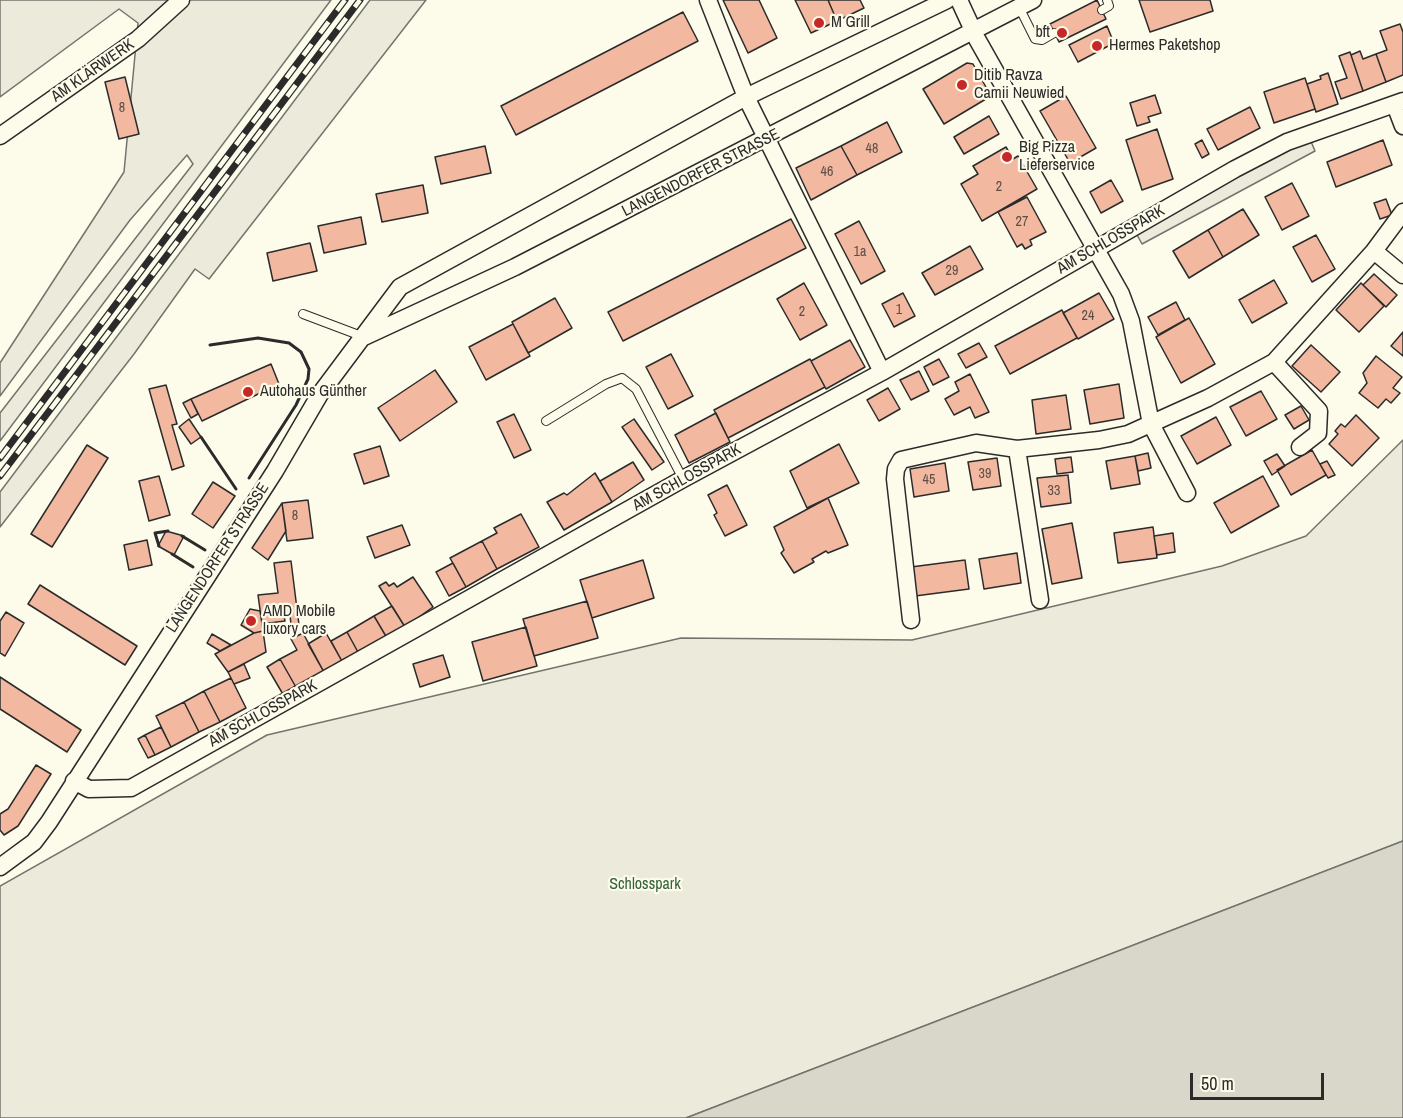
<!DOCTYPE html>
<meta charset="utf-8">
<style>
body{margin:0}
#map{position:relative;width:1403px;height:1118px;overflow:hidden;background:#fdfbea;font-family:"Archivo Narrow",sans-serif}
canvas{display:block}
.scale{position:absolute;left:1190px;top:1073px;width:134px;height:27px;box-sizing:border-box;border:3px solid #2b2b2b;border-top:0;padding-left:8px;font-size:18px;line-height:21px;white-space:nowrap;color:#2b2b2b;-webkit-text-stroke:4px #fdfbea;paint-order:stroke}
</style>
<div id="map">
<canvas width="1403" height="1118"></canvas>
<div class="scale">50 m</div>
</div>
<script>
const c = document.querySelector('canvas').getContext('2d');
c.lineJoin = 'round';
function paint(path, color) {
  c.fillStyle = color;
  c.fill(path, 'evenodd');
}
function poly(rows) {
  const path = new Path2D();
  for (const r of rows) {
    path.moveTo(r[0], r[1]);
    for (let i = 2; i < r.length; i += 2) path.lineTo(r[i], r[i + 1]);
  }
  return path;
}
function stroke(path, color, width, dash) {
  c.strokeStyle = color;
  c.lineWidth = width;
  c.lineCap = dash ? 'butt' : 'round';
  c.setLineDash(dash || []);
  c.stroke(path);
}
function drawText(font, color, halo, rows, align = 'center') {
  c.font = font + ' "Archivo Narrow",sans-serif';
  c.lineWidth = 4.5;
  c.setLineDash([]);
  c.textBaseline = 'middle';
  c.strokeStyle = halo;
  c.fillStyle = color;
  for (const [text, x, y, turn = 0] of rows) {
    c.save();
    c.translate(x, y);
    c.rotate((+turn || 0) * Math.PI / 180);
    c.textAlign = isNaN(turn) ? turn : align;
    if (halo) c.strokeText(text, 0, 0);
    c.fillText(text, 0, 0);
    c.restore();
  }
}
const green = poly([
 [0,0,331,0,0,441,0,413,193,164,187,155,130,220,0,396,0,363,124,172,138,23,119,9,0,97,0,0],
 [370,0,426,0,209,279,195,269,134,354,0,527,0,492,370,0],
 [1403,440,1403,841,686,1118,0,1118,0,886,267,735,681,638,912,640,1222,566,1306,536,1403,440]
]);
const parking = poly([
 [1310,139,1315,151,1142,244,1135,231,1310,139]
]);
const water = poly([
 [1403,841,1403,1118,686,1118,1403,841]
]);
const building = poly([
 [723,0,759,0,777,38,748,53,723,0],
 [795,0,828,0,837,21,811,33,795,0],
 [828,0,860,0,864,8,837,21,828,0],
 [1097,0,1106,19,1059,42,1050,24,1097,0],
 [1139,0,1210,0,1213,11,1150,32,1139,0],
 [683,12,698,41,516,135,501,106,683,12],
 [1400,24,1403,32,1403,75,1386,82,1376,54,1387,50,1380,31,1400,24],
 [1107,26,1114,43,1078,62,1069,45,1107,26],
 [1360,51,1363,59,1376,54,1386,82,1363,91,1351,55,1360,51],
 [1350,52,1363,91,1341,99,1335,82,1347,78,1339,56,1350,52],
 [967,63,973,64,991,96,944,124,923,89,967,63],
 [1328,73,1338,104,1316,112,1307,84,1321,79,1320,76,1328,73],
 [125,77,139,134,119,139,105,82,125,77],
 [1305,78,1315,109,1274,123,1264,92,1305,78],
 [1155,95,1161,113,1148,117,1150,122,1137,126,1130,103,1155,95],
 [1066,96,1096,148,1070,163,1040,111,1066,96],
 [1250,107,1260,128,1218,150,1207,129,1250,107],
 [989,116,999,134,964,154,954,137,989,116],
 [887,122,902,152,857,175,841,146,887,122],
 [1157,129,1173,179,1142,190,1126,140,1157,129],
 [1202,140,1209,154,1202,158,1195,144,1202,140],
 [1383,140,1392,165,1336,187,1327,162,1383,140],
 [485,146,491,173,441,184,435,157,485,146],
 [841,146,857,175,811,200,796,168,841,146],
 [1006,147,1013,159,1018,156,1037,189,982,221,961,184,978,174,973,166,1006,147],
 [1111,180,1123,201,1101,213,1090,192,1111,180],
 [1292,183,1309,216,1282,230,1265,197,1292,183],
 [423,185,428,213,382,222,376,194,423,185],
 [1027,197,1046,232,1030,240,1032,245,1025,249,1022,244,1017,247,998,212,1027,197],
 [1386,199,1392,215,1380,219,1374,203,1386,199],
 [1243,209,1259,235,1223,257,1208,230,1243,209],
 [361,217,366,244,324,253,318,226,361,217],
 [791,219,806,248,623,341,608,312,791,219],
 [859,221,885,271,861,284,835,234,859,221],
 [1208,230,1223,257,1189,278,1173,251,1208,230],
 [1316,235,1335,269,1312,282,1293,247,1316,235],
 [310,243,317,271,273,281,267,253,310,243],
 [970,246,983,269,935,295,922,273,970,246],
 [1374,274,1397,295,1386,307,1363,285,1374,274],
 [1274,280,1287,303,1252,323,1239,300,1274,280],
 [804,283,827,325,800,340,777,299,804,283],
 [1361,283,1384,306,1359,332,1336,310,1361,283],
 [903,293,915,316,894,327,882,304,903,293],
 [1099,293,1114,319,1078,339,1063,313,1099,293],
 [555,298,572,328,528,353,512,322,555,298],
 [1176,302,1185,320,1158,335,1148,317,1176,302],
 [1062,310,1077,338,1010,374,995,346,1062,310],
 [1189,318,1215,364,1181,383,1156,337,1189,318],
 [513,324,530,356,486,380,469,347,513,324],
 [1403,332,1403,356,1391,346,1403,332],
 [850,340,865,367,826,389,811,361,850,340],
 [979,343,987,357,966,368,958,354,979,343],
 [1311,345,1340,372,1321,392,1292,366,1311,345],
 [671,354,693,396,668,409,646,367,671,354],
 [1376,356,1402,377,1393,388,1400,393,1391,403,1386,399,1378,408,1359,393,1367,383,1363,373,1376,356],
 [810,359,825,387,728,438,714,410,810,359],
 [939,359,949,377,933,385,924,367,939,359],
 [271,364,279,384,202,421,191,399,271,364],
 [435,370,457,402,400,441,378,408,435,370],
 [919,371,929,391,911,400,900,380,919,371],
 [970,374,989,412,975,418,970,407,954,415,945,399,959,391,955,382,970,374],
 [1119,384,1124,418,1090,424,1084,390,1119,384],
 [166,385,177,424,172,425,184,466,172,470,149,389,166,385],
 [888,388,900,409,879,421,867,400,888,388],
 [1261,391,1277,419,1246,436,1230,407,1261,391],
 [1066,395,1071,429,1036,434,1032,400,1066,395],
 [191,399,198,414,191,418,183,403,191,399],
 [1301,406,1309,420,1294,429,1285,415,1301,406],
 [716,413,730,442,689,463,675,435,716,413],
 [514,414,531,450,514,458,497,422,514,414],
 [1356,415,1379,438,1352,466,1329,444,1338,434,1335,431,1341,424,1345,427,1356,415],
 [1216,417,1231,445,1197,464,1181,436,1216,417],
 [189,419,201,437,191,444,179,427,189,419],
 [634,419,664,462,652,470,622,427,634,419],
 [839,444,859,483,807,508,790,471,839,444],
 [87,445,108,458,52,547,31,534,87,445],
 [380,446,389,476,364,484,354,454,380,446],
 [1312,450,1326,475,1291,495,1277,470,1312,450],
 [1148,453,1151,468,1138,471,1135,456,1148,453],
 [1277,454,1285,466,1272,475,1264,461,1277,454],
 [1135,456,1140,484,1111,489,1106,461,1135,456],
 [1071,457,1073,472,1057,474,1055,459,1071,457],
 [997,458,1001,486,973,490,968,462,997,458],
 [1327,461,1335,475,1328,478,1320,464,1327,461],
 [633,462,644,480,612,502,600,481,633,462],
 [945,463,949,491,914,497,910,469,945,463],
 [595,473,612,502,564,530,547,502,564,493,567,495,595,473],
 [1068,475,1071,503,1041,507,1037,478,1068,475],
 [159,476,170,515,149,521,139,481,159,476],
 [1263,476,1279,506,1231,533,1214,503,1263,476],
 [213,482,235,496,213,528,192,514,213,482],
 [727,485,747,525,725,536,714,515,717,513,708,495,727,485],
 [828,498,848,545,828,553,826,551,812,559,814,562,794,573,781,553,784,550,774,527,828,498],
 [308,500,313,538,287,541,282,503,308,500],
 [282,503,286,531,268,560,252,548,282,503],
 [521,514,539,547,497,569,482,541,497,533,494,528,521,514],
 [1072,523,1082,578,1052,584,1042,529,1072,523],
 [402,525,410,545,375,558,367,537,402,525],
 [1153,527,1157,558,1118,563,1114,533,1153,527],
 [166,531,184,536,174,555,158,546,166,531],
 [1173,533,1175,552,1157,555,1154,536,1173,533],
 [147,540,152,565,129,570,124,545,147,540],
 [482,541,497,569,466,587,450,558,482,541],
 [1017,553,1021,583,984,589,979,559,1017,553],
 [643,560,654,598,592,618,580,580,643,560],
 [965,560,969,589,915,596,911,567,965,560],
 [291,561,299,625,291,625,290,615,284,616,285,621,262,624,258,595,278,593,274,563,291,561],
 [453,563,466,587,449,596,436,572,453,563],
 [413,577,433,607,405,627,379,586,386,582,389,586,394,583,397,587,413,577],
 [40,585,137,646,125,665,28,604,40,585],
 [587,601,598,638,534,656,523,619,587,601],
 [392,606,405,627,387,638,374,616,392,606],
 [250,609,260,611,263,631,254,633,241,625,250,609],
 [6,612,24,623,5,656,0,653,0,621,6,612],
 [374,616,387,638,359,654,347,632,374,616],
 [526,627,537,666,483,681,472,642,526,627],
 [263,631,266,652,228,672,215,654,254,633,263,631],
 [347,632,359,654,343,663,331,641,347,632],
 [303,633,325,674,297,689,280,659,297,650,291,639,303,633],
 [326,633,343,663,325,674,308,644,326,633],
 [212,634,231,645,220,651,207,643,212,634],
 [443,655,450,677,420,687,413,664,443,655],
 [280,659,297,689,284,696,267,667,280,659],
 [244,664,250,678,234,684,228,672,244,664],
 [0,677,81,730,67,752,0,709,0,677],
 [231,678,246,708,220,722,204,691,231,678],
 [204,691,220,722,199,732,184,702,204,691],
 [184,702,199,732,171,747,156,716,184,702],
 [161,727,171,747,155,755,145,735,161,727],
 [145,735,155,755,148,758,138,739,145,735],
 [36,765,51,774,18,826,4,835,0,830,0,814,8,809,36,765]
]);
const service = poly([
 [1019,7,1035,39,1042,40,1054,33],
 [1102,10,1109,6,1107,0],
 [303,314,364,337],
 [546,421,606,384,622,378,636,389,683,479]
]);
const minor = poly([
 [708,0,746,97,882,372],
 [959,0,977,39,1121,294,1131,321,1151,424,1187,493],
 [1395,105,1403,126],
 [0,136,138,39,181,0],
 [1374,251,1403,275],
 [364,337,515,267,1033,0],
 [1274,362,1319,411,1318,433,1300,447],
 [1017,449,1040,600],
 [911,620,895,479,896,469,901,460,976,443,1017,449,1099,440,1128,434,1208,398,1274,362,1374,251,1403,212],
 [74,781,89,789,131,788,683,479,882,372,1235,169,1287,142,1403,101],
 [0,867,34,842,49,822,275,471,320,394,400,287,746,97,947,0]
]);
const rail = poly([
 [0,458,345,0],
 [0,476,360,0]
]);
const wall = poly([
 [210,345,258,338,289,343,301,352,309,369,308,379,296,405,249,478],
 [201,437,236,489],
 [182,536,205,550],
 [159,546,155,533,168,531],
 [172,554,193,567]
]);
const markers = [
 [819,23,6,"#c62828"],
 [1062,33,6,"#c62828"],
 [1097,46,6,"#c62828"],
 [962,85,6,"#c62828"],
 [1007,157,6,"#c62828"],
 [248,392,6,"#c62828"],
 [251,621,6,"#c62828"]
];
const numberNames = [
 ["8",122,108],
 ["48",872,149],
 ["46",827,172],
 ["2",999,187],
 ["27",1022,222],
 ["1a",860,252],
 ["29",952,271],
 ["1",899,310],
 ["2",802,312],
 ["24",1088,316],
 ["39",985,474],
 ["45",929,480],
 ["33",1054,491],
 ["8",295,516]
];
const poiNames = [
 ["M Grill",831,23],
 ["bft",1050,33,"right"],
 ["Hermes Paketshop",1109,46],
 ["Ditib Ravza",974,76],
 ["Camii Neuwied",974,94],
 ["Big Pizza",1019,148],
 ["Lieferservice",1019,166],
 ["Autohaus Günther",260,392],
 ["AMD Mobile",263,612],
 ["luxory cars",263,630]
];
const streetNames = [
 ["AM KLÄRWERK",93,71,-35],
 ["LANGENDORFER STRASSE",701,173,-27],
 ["AM SCHLOSSPARK",1111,240,-30],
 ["AM SCHLOSSPARK",687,478,-29],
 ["LANGENDORFER STRASSE",218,558,-57],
 ["AM SCHLOSSPARK",263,714,-29]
];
const parkNames = [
 ["Schlosspark",645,885]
];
paint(green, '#ecebdb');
stroke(green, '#74746e', 1.5);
paint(parking, '#eceadb');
stroke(parking, '#74746e', 1.5);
paint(water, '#d8d7c9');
stroke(water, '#74746e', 1.5);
paint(building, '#f2b8a0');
stroke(building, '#2b2b2b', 1.5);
stroke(service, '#2b2b2b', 10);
stroke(minor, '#2b2b2b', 19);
stroke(service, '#fdfbea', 8);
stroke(minor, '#fdfbea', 16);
stroke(rail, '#2b2b2b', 7);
stroke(rail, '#fdfbea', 4.5, [14]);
stroke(wall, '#2b2b2b', 3);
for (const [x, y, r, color] of markers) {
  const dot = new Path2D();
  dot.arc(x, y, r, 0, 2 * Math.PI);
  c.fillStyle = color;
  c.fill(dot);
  stroke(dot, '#fdfbea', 2);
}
drawText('14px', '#5d4e48', null, numberNames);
drawText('16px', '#2b2b2b', '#fdfbea', poiNames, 'left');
drawText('16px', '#2b2b2b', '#fdfbea', streetNames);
drawText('16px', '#34623c', '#fdfbea', parkNames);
</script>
